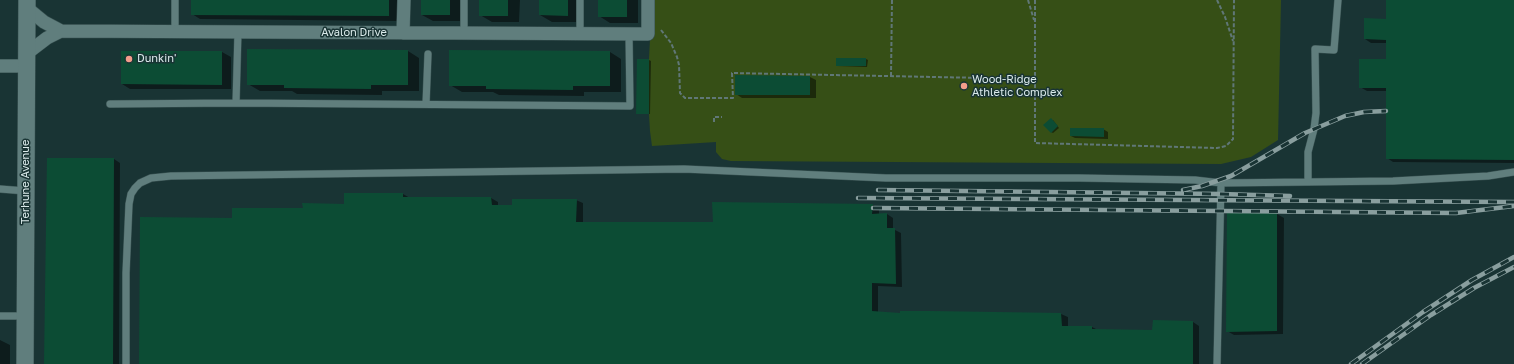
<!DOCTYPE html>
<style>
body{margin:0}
canvas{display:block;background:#193434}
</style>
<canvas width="1514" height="364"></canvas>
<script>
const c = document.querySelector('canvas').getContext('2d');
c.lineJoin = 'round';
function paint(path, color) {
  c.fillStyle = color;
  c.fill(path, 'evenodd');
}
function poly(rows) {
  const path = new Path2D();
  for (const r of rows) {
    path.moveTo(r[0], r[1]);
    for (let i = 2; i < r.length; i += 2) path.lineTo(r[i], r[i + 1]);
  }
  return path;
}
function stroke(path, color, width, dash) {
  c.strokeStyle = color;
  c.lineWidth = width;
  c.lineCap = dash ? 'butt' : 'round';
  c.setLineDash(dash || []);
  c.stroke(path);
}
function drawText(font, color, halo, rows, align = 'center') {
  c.font = font + ' "Golos Text",sans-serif';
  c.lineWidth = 3;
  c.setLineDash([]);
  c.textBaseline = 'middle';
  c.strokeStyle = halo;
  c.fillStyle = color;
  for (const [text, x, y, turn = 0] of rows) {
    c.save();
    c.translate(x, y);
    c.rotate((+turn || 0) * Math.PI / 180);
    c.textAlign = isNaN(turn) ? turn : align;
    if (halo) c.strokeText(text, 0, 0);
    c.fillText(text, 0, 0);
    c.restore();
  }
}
const green = poly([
 [652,0,1281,0,1278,140,1251,157,1221,164,731,161,722,159,716,152,716,142,652,146,650,131,649,114,649,59]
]);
const shadow = poly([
 [192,0,397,0,397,21,200,19,192,14],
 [422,0,461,0,461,21,433,21,422,15],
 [480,0,520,0,519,22,492,22,480,15],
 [540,0,580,0,579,22,552,22,540,15],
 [599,0,638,0,638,23,610,23,599,16],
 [1387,0,1514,0,1514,163,1393,162,1387,158,1387,91,1367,91,1360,87,1387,60,1387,43,1371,43,1365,39,1387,20],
 [408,51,419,58,419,91,382,91,382,95,297,94,292,91,260,91,248,84],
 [122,52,222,52,231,57,231,89,130,89,122,84],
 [610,52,621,59,621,92,584,92,584,96,499,95,493,92,462,92,450,85],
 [866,59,868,60,867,67,837,66],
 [649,60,651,61,650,114,639,114,637,113],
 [810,77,816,80,816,98,742,98,736,94],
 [1053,120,1059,128,1053,133,1051,132],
 [1103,129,1108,132,1108,139,1075,138,1071,136],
 [114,159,120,163,119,364,45,364],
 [345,194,403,194,410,198,491,198,498,202,498,206,513,206,576,200,583,203,583,223,714,223,713,203,873,205,879,208,879,214,887,214,893,218,893,229,901,233,902,287,878,286,878,312,901,314,930,312,1061,314,1068,317,1068,327,1092,327,1098,330,1153,331,1193,322,1199,326,1199,364,140,364,233,219,345,205],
 [1228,214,1277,214,1284,218,1283,334,1234,335,1227,331],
 [0,340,10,345,10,364,0,364]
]);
const building = poly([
 [191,0,389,0,389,16,191,15],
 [421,0,450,0,450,15,421,15],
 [479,0,508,0,508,16,479,16],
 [539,0,568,0,568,16,539,15],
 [598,0,627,0,627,17,598,17],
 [1386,0,1514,0,1514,160,1386,159,1386,88,1359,88,1359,59,1386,59,1386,40,1364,39,1364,18,1386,19],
 [247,49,408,50,408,85,371,85,371,89,284,88,284,85,247,85],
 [449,50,610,51,610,86,573,86,573,90,486,89,486,86,449,86],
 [121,51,222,51,222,85,121,84],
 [836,58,866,58,866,66,836,66],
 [637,59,649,59,649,114,636,114],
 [735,75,810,76,810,95,735,95],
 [1051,118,1058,126,1051,133,1043,125],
 [1070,128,1104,128,1104,137,1070,136],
 [47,158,114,158,113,364,44,364],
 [344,193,403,193,403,197,491,197,492,205,512,205,512,199,577,199,576,222,713,222,712,202,873,204,872,214,887,213,887,228,895,228,896,284,872,283,872,311,900,313,900,311,930,311,1061,313,1062,326,1092,326,1092,329,1152,330,1153,320,1193,321,1193,364,139,364,140,217,232,218,232,208,303,208,302,203,344,204],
 [1227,213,1277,213,1277,331,1226,332]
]);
const path = poly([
 [1028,0,1034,20],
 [1035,0,1035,143,1217,148,1226,146,1233,139,1234,0],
 [1217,0,1225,17,1233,41],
 [661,30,671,43,677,57,679,65,680,93,685,98,733,98,732,73,1036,79],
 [891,76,892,0],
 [714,122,714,117,722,117]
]);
const service = poly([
 [175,0,175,32],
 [580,0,580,34],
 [464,33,464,0],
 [236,103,630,106,629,34],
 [110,104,236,103,238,32],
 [426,104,428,54],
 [1308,182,1308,152,1314,129,1316,113,1315,49,1334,50,1338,0],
 [0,189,26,191],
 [0,316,25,316],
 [126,364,126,273,129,204,131,194,135,188,140,183,151,178,171,176,684,169,886,178,1079,178,1195,180,1221,183],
 [1217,364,1221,183,1393,181,1488,176,1514,172]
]);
const minor = poly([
 [27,8,44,22,61,31],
 [403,33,404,0],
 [26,54,47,38,61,31,648,34,648,0],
 [0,66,27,66]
]);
const tertiary = poly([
 [25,364,27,0]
]);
const rail = poly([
 [878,190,1221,194,1290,196],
 [1183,190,1202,186,1231,176,1305,133,1345,116,1364,112,1386,111],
 [858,198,1514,202],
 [873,208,1456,213,1514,206],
 [1351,364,1423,312,1472,280,1514,257],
 [1362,364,1431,315,1474,288,1514,267]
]);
const markers = [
 [129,59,4,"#f49d8b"],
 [964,86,4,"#f49d8b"]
];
const streetNames = [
 ["Avalon Drive",354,33],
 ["Terhune Avenue",26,182,-90]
];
const poiNames = [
 ["Dunkin'",137,59],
 ["Wood-Ridge",972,80],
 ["Athletic Complex",972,93]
];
paint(green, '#364f16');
paint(shadow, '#0007');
paint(building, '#0c4c34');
stroke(service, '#395252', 8);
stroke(minor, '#395252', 14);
stroke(tertiary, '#395252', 18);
stroke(path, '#607777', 2, [4, 2]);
stroke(service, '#607e7d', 7);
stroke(minor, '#607e7d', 13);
stroke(tertiary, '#607e7d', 17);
stroke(rail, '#899e9e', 4.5);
stroke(rail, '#193434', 3, [9]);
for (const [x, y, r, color] of markers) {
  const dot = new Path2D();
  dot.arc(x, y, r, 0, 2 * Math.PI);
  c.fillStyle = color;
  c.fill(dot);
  stroke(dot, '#193434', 1.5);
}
drawText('11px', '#daeaea', '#193434', streetNames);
drawText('11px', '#daeaea', '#193434', poiNames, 'left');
</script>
